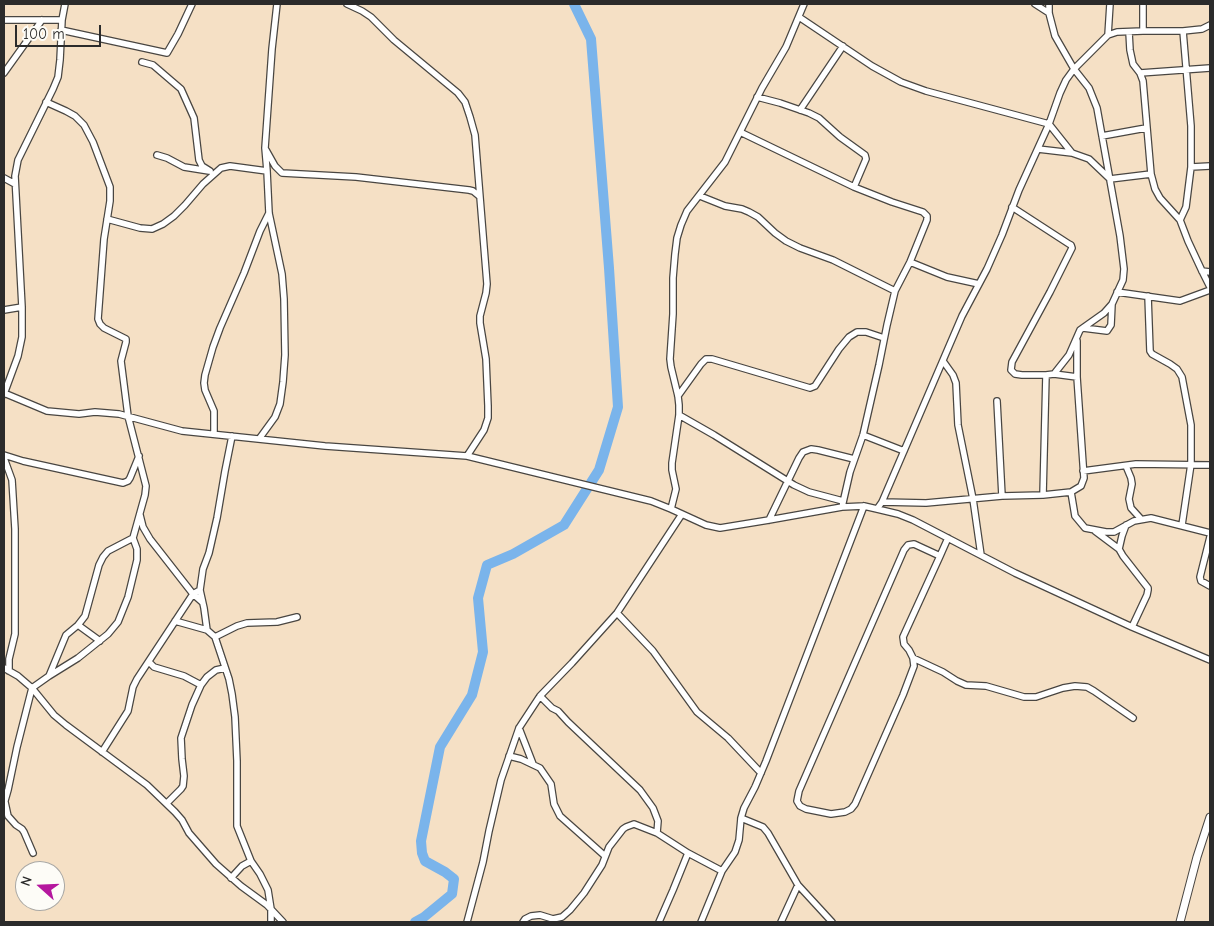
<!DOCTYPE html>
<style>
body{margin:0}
#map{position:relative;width:1214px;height:926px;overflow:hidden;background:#f5e0c5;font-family:"Comic Neue",sans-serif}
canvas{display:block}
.frame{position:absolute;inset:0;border:5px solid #2b2b2b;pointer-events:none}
.north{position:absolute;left:15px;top:861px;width:50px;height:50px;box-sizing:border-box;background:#fdfcf7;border:1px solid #a9a8a5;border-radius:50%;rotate:290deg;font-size:14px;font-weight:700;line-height:20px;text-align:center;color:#2b2b2b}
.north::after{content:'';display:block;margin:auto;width:18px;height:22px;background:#b5179e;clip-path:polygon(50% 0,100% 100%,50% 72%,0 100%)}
.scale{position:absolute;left:15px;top:25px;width:86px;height:22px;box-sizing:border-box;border:2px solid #2b2b2b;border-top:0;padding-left:6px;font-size:15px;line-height:18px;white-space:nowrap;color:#2b2b2b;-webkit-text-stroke:4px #fdfcf7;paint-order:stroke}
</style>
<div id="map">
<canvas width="1214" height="926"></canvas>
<div class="frame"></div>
<div class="north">N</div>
<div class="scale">100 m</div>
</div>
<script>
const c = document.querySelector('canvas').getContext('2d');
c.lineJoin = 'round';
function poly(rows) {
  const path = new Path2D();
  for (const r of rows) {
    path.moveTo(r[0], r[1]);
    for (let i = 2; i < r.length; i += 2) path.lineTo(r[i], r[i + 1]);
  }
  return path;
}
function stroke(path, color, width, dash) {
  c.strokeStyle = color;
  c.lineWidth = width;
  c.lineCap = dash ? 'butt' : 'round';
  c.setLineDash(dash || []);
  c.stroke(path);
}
const river = poly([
 [415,922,424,917,452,894,454,879,445,872,425,861,422,853,421,841,440,747,472,695,483,652,478,598,487,565,513,554,564,525,599,470,618,407,609,268,591,39,574,4]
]);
const minor = poly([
 [347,4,362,11,371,17,394,40,458,93,465,102,470,117,475,135,487,284,486,293,480,316,480,323,486,359,488,406,488,418,484,430,467,456],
 [1035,4,1049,13],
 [1049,4,1049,13,1055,36,1074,69,1089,88,1097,108,1120,236,1124,269,1123,280,1112,304,1104,313,1080,330,1069,355,1054,374],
 [799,17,872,66,901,82,926,91,1049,124,1072,153,1089,159,1110,179],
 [4,20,62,20],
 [61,30,167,53,178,34,192,4],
 [1143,31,1143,4],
 [1129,32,1130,50,1133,64,1140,73,1143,81,1151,174,1155,189,1160,198,1180,220,1188,241,1202,271,1210,287],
 [1108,35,1110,4],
 [142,62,153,65,181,89,194,118,199,160,202,166,210,171],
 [4,73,42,20],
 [1140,73,1210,68],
 [757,97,780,103,809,113,819,118,840,137,865,155,866,159,854,187],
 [800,110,843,46],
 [740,132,854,187,892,202,923,212,927,216,927,220,910,262,895,291,887,325,879,365,863,435,850,472,842,507],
 [1102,136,1146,128],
 [1038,149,1072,153],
 [266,150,275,166,282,173,356,177,469,190,473,191,479,196],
 [157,155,167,158,184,167,209,171],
 [1191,167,1210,166],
 [4,178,15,184],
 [1110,179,1151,174],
 [700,196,725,206,742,209,749,212,758,217,775,233,786,241,800,248,833,260,895,291],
 [1012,207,1069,244,1071,245,1072,248,1050,292,1012,362,1011,370,1015,374,1022,375,1046,375,1054,374,1077,377],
 [107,219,140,228,152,229,163,224,174,216,185,205,203,184,221,168,230,166,267,171],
 [1180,220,1186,207,1191,167,1191,126,1183,31],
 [910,262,947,277,979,284],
 [1202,271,1210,272],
 [1117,292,1180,301,1210,290],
 [1148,296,1150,351,1152,354,1170,364,1177,369,1182,377,1191,425,1191,464,1182,525],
 [4,310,22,307],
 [1083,328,1107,331,1111,325,1112,304],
 [943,361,953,375,956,383,958,425,973,499,981,555],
 [4,393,47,411,79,414,95,412,119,414,182,431,325,446,467,456,651,501,671,509,706,525,720,528,769,520,842,507,864,506,877,509,898,514,913,520,1015,573,1132,627,1210,660],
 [4,394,18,356,22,337,22,307,15,176,18,160,53,89,58,77,60,60,62,20,65,4],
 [678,396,701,364,706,359,712,359,810,388,815,386,839,349,849,337,857,332,866,332,884,338],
 [997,401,1002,496],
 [679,415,714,435,794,485,809,492,843,501],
 [214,434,214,411,205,390,204,383,205,375,213,347,220,328,244,273,260,231,269,213],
 [863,435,904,451],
 [232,436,225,471,217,518,209,553,203,569,200,590,204,608,207,630,215,637,229,679,232,694,235,717,237,761,237,826,251,861,260,874,268,890,271,909,271,922],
 [259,439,275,417,280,404,283,382,285,355,284,299,282,274,269,213,267,171,265,148,272,49,277,4],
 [4,455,23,461,123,483,128,481,130,478,139,456],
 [4,458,12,480,15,529,15,634,9,659,9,671],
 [1126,466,1131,478,1132,484,1129,499,1131,508,1141,519],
 [1083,471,1136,464,1210,465],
 [1071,492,1081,486,1084,478,1077,377,1077,341],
 [1043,495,1046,375],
 [882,502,926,503,1002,496,1043,495,1071,492,1075,516,1085,528,1106,532,1114,532,1134,521,1151,518,1210,533],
 [671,509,676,489,672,470,672,463,679,415,679,405,678,396,671,367,670,359,673,314,673,278,675,254,677,238,681,225,687,211,725,162,762,88,786,47,804,4],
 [877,509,882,502,962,316,987,269,1002,235,1019,190,1049,124,1060,93,1066,80,1074,69,1108,35,1117,32,1143,31,1183,31,1202,29,1210,25],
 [140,515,143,527,150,539,193,594,202,602],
 [769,520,799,458,803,452,811,449,818,450,854,459],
 [1126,525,1122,536,1119,549,1123,556,1148,588,1148,590,1147,595,1132,627],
 [1095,531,1119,549],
 [1210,537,1200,577,1201,581,1210,586],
 [940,556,914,544,908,545,904,550,799,791,797,801,800,806,806,809,831,814,845,812,851,809,855,804,903,695,914,666,913,658,909,650,904,644,903,637,940,556,948,538],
 [617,613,653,651,697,712,728,738,761,773],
 [175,621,207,630],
 [78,625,100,641],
 [215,637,237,626,247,623,277,622,297,617],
 [913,658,943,672,957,681,966,685,986,686,1024,697,1036,697,1063,688,1075,686,1087,687,1094,691,1133,718],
 [149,662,154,667,184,676,201,685],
 [4,668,18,676,32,688,54,715,66,725,147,785,175,812,182,820,189,833,216,864,241,886,267,905,283,922],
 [49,676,78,658,108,634,118,622,128,597,137,560,137,549,133,538],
 [540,696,552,708,558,711,568,722,640,790,653,808,658,821,657,833,688,853,722,871],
 [519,728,533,764],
 [102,752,128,711,133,687,137,679,193,594,200,590],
 [509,756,521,759,540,768,551,784,554,804,560,816,605,856],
 [5,802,8,816,16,825,22,829,24,832,33,853],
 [167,803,181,789,183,786,184,776,182,759,181,738,192,705,201,685,207,677,216,670,225,668],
 [4,804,8,790,17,747,32,688,49,676,66,635,78,625,85,616,99,565,103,557,108,551,133,538,145,495,146,486,128,416,121,361,126,342,126,339,104,328,100,324,98,319,104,239,110,201,110,187,93,142,84,125,75,116,66,111,46,102],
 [741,818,763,827,768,833,798,885,781,922],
 [231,878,242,866,251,861],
 [798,885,832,922],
 [467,922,483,862,489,831,501,780,519,728,540,696,572,663,617,613,682,514],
 [523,922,525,919,531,916,540,915,553,919,562,917,570,910,584,893,602,865,609,847,623,829,626,827,634,824,657,833],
 [659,922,673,890,688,853],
 [701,922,722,871,735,852,739,840,741,818,744,808,755,787,766,761,864,506]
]);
const tertiary = poly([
 [1180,922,1197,857,1210,817]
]);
stroke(river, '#7ab4eb', 10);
stroke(minor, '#494642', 8);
stroke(tertiary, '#494642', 9);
stroke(minor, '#fff', 5.5);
stroke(tertiary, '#fff', 7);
</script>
